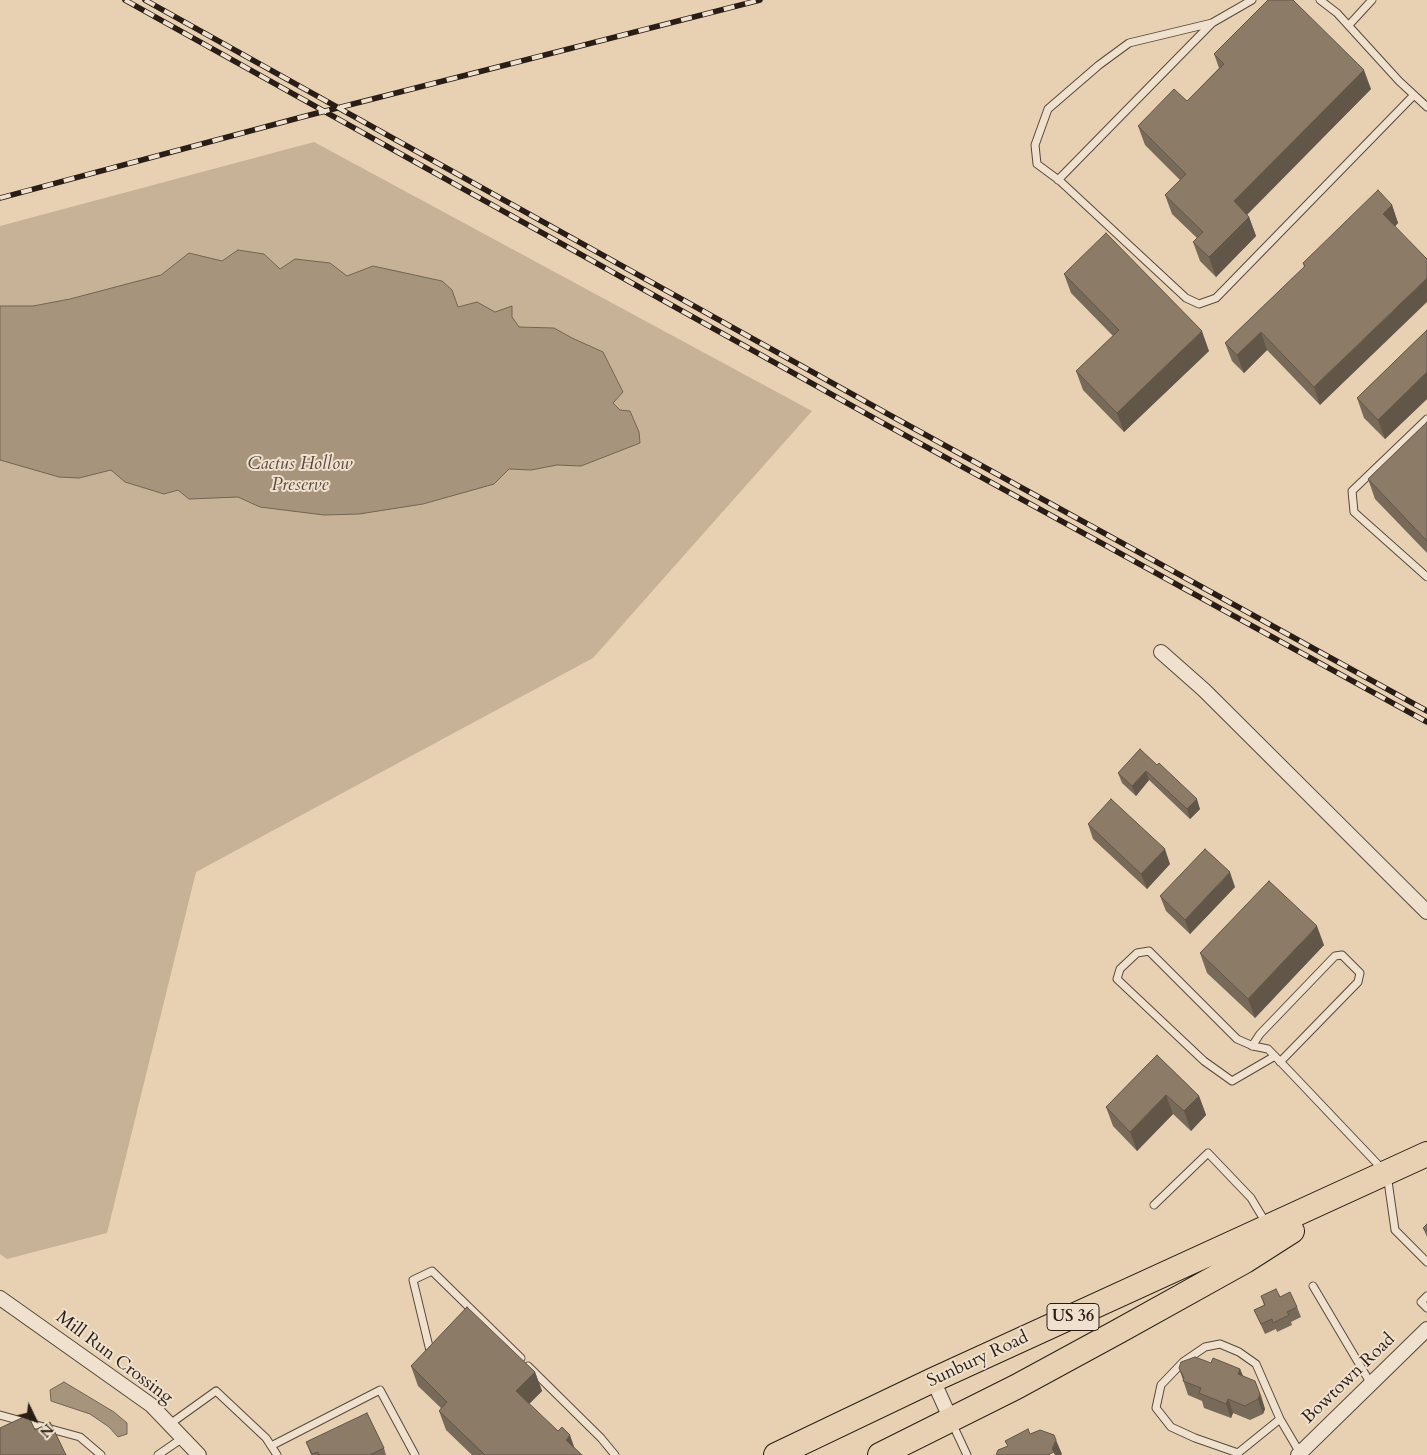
<!DOCTYPE html>
<style>
body{margin:0}
#map{position:relative;width:1427px;height:1455px;overflow:hidden;background:#e7d1b2;font-family:Cardo,serif}
canvas{display:block}
.north{position:absolute;left:10px;top:1395px;width:50px;height:50px;-webkit-text-stroke:4px #efe1cd;paint-order:stroke;rotate:132deg;font-size:14px;font-weight:700;line-height:20px;text-align:center;color:#291d16}
.north::after{content:'';display:block;margin:auto;width:18px;height:22px;background:#291d16;clip-path:polygon(50% 0,100% 100%,50% 72%,0 100%)}
</style>
<div id="map">
<canvas width="1427" height="1455"></canvas>
<div class="north">N</div>
</div>
<script>
const c = document.querySelector('canvas').getContext('2d');
c.lineJoin = 'round';
function paint(path, color) {
  c.fillStyle = color;
  c.fill(path, 'evenodd');
}
function poly(rows) {
  const path = new Path2D();
  for (const r of rows) {
    path.moveTo(r[0], r[1]);
    for (let i = 2; i < r.length; i += 2) path.lineTo(r[i], r[i + 1]);
  }
  return path;
}
function stroke(path, color, width, dash) {
  c.strokeStyle = color;
  c.lineWidth = width;
  c.lineCap = dash ? 'butt' : 'round';
  c.setLineDash(dash || []);
  c.stroke(path);
}
function drawText(font, color, halo, rows, align = 'center') {
  c.font = font + ' Cardo,serif';
  c.lineWidth = 4;
  c.setLineDash([]);
  c.textBaseline = 'middle';
  c.strokeStyle = halo;
  c.fillStyle = color;
  for (const [text, x, y, turn = 0] of rows) {
    c.save();
    c.translate(x, y);
    c.rotate((+turn || 0) * Math.PI / 180);
    c.textAlign = isNaN(turn) ? turn : align;
    if (halo) c.strokeText(text, 0, 0);
    c.fillText(text, 0, 0);
    c.restore();
  }
}
const green = poly([
 [314,142,812,411,593,658,196,872,107,1233,7,1259,0,1254,0,226]
]);
const water = poly([
 [238,250,264,254,280,269,295,259,330,263,347,276,373,266,442,281,452,290,458,307,477,302,495,312,512,306,512,317,519,327,554,328,572,338,603,352,623,392,613,403,620,410,630,411,639,432,640,443,581,466,557,465,531,470,509,469,494,484,423,504,359,514,324,515,260,507,238,497,189,499,178,490,164,494,125,482,111,470,79,478,59,477,0,460,0,306,33,306,70,299,161,275,189,253,222,261,238,250],
 [64,1382,114,1412,127,1423,127,1434,118,1437,109,1427,90,1414,51,1401,50,1390,64,1382]
]);
const service = poly([
 [1320,0,1337,13,1399,81,1427,107],
 [1212,23,1129,43,1099,65,1048,109,1035,145,1037,164,1060,181,1186,298,1199,304,1216,298,1414,95],
 [1349,25,1372,0],
 [1058,180,1212,23,1252,0],
 [1427,419,1352,491,1354,512,1427,577],
 [1252,1046,1260,1034,1335,956,1342,955,1360,973,1358,982,1280,1062],
 [1275,1056,1232,1081,1204,1061,1117,979,1120,969,1137,953,1149,951,1237,1039,1253,1046,1268,1049,1293,1075,1387,1174,1395,1230,1427,1262],
 [1154,1205,1208,1153,1251,1198,1266,1223],
 [1313,1286,1371,1384],
 [1427,1296,1421,1302,1427,1308],
 [431,1355,413,1280,432,1271,521,1358],
 [528,1366,601,1438,615,1455],
 [0,1415,80,1437,101,1455],
 [1280,1419,1238,1453,1195,1438,1171,1427,1156,1408,1161,1385,1183,1362,1205,1347,1220,1344,1239,1352,1256,1364,1280,1419,1300,1453],
 [952,1423,967,1455],
 [170,1424,216,1391,266,1438,277,1455],
 [271,1446,380,1390,415,1455],
 [158,1455,184,1437]
]);
const minor = poly([
 [1161,652,1204,690,1427,912],
 [0,1298,151,1405,199,1455],
 [933,1380,951,1420],
 [1298,1455,1427,1329]
]);
const trunk = poly([
 [776,1455,933,1380,1427,1154],
 [880,1455,1016,1387,1119,1331,1245,1261,1292,1231]
]);
const rail = poly([
 [125,0,881,422,1427,722],
 [145,0,886,413,1427,711],
 [0,198,302,117,760,0]
]);
const wall = poly([
 [1214,54,1371,89,1247,214,1249,217,1256,236,1216,277,1200,261,1193,242,1197,238,1172,214,1165,195,1180,180,1145,145,1138,126,1187,101,1219,68],
 [1392,205,1398,223,1395,226,1320,405,1267,350,1244,373,1232,361,1225,343,1304,267,1303,263],
 [1064,274,1209,351,1124,432,1083,390,1076,371,1113,336,1071,293],
 [1427,330,1427,399,1385,439,1364,418,1357,398],
 [1427,422,1427,553,1375,499,1368,479],
 [1140,749,1200,809,1190,819,1149,780,1136,796,1122,783,1118,773],
 [1088,824,1170,864,1147,889,1093,839],
 [1235,887,1190,934,1166,911,1160,896],
 [1324,945,1255,1018,1207,973,1200,953],
 [1157,1055,1199,1096,1206,1115,1191,1131,1173,1114,1137,1151,1113,1126,1106,1107],
 [1427,1224,1427,1237,1423,1228],
 [1261,1296,1280,1297,1297,1307,1301,1317,1291,1322,1292,1325,1277,1332,1276,1329,1265,1334,1254,1310,1264,1305],
 [1211,1363,1240,1369,1243,1376,1261,1395,1265,1409,1263,1414,1250,1420,1233,1413,1231,1418,1204,1408,1202,1401,1188,1395,1179,1368],
 [411,1366,535,1372,542,1391,529,1404,582,1455,472,1455,446,1430,439,1411,441,1408,418,1386],
 [306,1442,384,1448,386,1455,311,1455]
]);
const shadedWall = poly([
 [1364,70,1371,89,1241,221,1234,201],
 [1392,205,1398,223,1390,232,1383,214],
 [1249,217,1256,236,1216,277,1209,257],
 [1427,278,1427,302,1320,405,1314,387],
 [1202,331,1209,351,1124,432,1117,413],
 [1261,332,1267,350,1244,373,1237,355],
 [1427,372,1427,399,1385,439,1378,420],
 [1146,771,1149,780,1136,796,1132,786],
 [1197,799,1200,809,1190,819,1187,809],
 [1165,849,1170,864,1147,889,1141,874],
 [1230,872,1235,887,1190,934,1185,920],
 [1317,926,1324,945,1255,1018,1248,999],
 [1166,1095,1173,1114,1137,1151,1130,1132],
 [1199,1096,1206,1115,1191,1131,1184,1111],
 [1240,1369,1246,1383,1238,1374],
 [535,1372,542,1391,523,1410,516,1391],
 [1255,1381,1265,1409,1263,1414,1258,1399],
 [1228,1399,1233,1413,1231,1418,1226,1404],
 [570,1435,577,1455,566,1440],
 [1056,1440,1062,1454,1061,1455,1055,1455,1052,1449]
]);
const building = poly([
 [1268,0,1293,0,1364,70,1234,201,1249,217,1209,257,1193,242,1203,232,1165,195,1186,174,1138,126,1174,89,1187,101,1224,64,1214,54,1268,0],
 [1378,190,1392,205,1383,214,1427,259,1427,278,1314,387,1261,332,1237,355,1225,343,1305,266,1303,263,1378,190],
 [1106,233,1202,331,1117,413,1076,371,1119,330,1064,274,1106,233],
 [1427,330,1427,372,1378,420,1357,398,1427,330],
 [1427,422,1427,541,1368,479,1427,422],
 [1140,749,1157,765,1159,763,1197,799,1187,809,1146,771,1132,786,1118,773,1140,749],
 [1111,799,1165,849,1141,874,1088,824,1111,799],
 [1205,849,1230,872,1185,920,1160,896,1205,849],
 [1269,881,1317,926,1248,999,1200,953,1269,881],
 [1157,1055,1199,1096,1184,1111,1166,1095,1130,1132,1106,1107,1157,1055],
 [1427,1224,1427,1231,1423,1228,1427,1224],
 [1276,1289,1280,1297,1290,1292,1297,1307,1287,1312,1289,1315,1273,1323,1272,1319,1261,1324,1254,1310,1265,1305,1261,1296,1276,1289],
 [467,1307,535,1372,516,1391,558,1431,562,1427,570,1435,566,1440,582,1455,485,1455,439,1411,447,1402,411,1366,467,1307],
 [1195,1357,1211,1363,1213,1358,1240,1369,1238,1374,1255,1381,1260,1394,1258,1399,1245,1406,1228,1399,1226,1404,1199,1393,1201,1388,1183,1381,1184,1378,1179,1368,1181,1362,1195,1357],
 [367,1413,384,1448,370,1455,319,1455,318,1452,312,1454,306,1442,367,1413],
 [28,1415,35,1430,50,1422,66,1455,0,1455,0,1428,28,1415],
 [1028,1429,1030,1434,1040,1430,1054,1435,1056,1440,1052,1449,1054,1452,1048,1455,996,1455,998,1450,1008,1446,1005,1441,1028,1429]
]);
const shields = [
 [1073,1317,52]
];
const shieldNames = [
 ["US 36",1073,1317]
];
const parkNames = [
 ["Cactus Hollow",300,465],
 ["Preserve",300,486]
];
const streetNames = [
 ["Mill Run Crossing",114,1358,37],
 ["Sunbury Road",978,1360,-25],
 ["Bowtown Road",1349,1379,-44]
];
paint(green, '#c7b297');
paint(water, '#a6947d');
stroke(water, '#746454', 1);
stroke(service, '#584a3d', 9);
stroke(minor, '#584a3d', 16);
stroke(trunk, '#291d16', 26);
stroke(service, '#efe1cd', 7);
stroke(minor, '#efe1cd', 14);
stroke(trunk, '#e7d1b2', 24);
stroke(rail, '#291d16', 5.5);
stroke(rail, '#efe1cd', 4, [11]);
paint(wall, '#786a59');
paint(shadedWall, '#625648');
paint(building, '#8c7b67');
stroke(building, '#625648', 1);
for (const [x, y, w] of shields) {
  const box = new Path2D();
  box.roundRect(x - w / 2, y - 13.5, w, 27, 4);
  c.fillStyle = '#efe1cd';
  c.fill(box);
  stroke(box, '#291d16', 1);
}
drawText('bold 16px', '#291d16', null, shieldNames);
drawText('italic 18px', '#584a3d', '#efe1cd', parkNames);
drawText('18px', '#291d16', '#efe1cd', streetNames);
</script>
